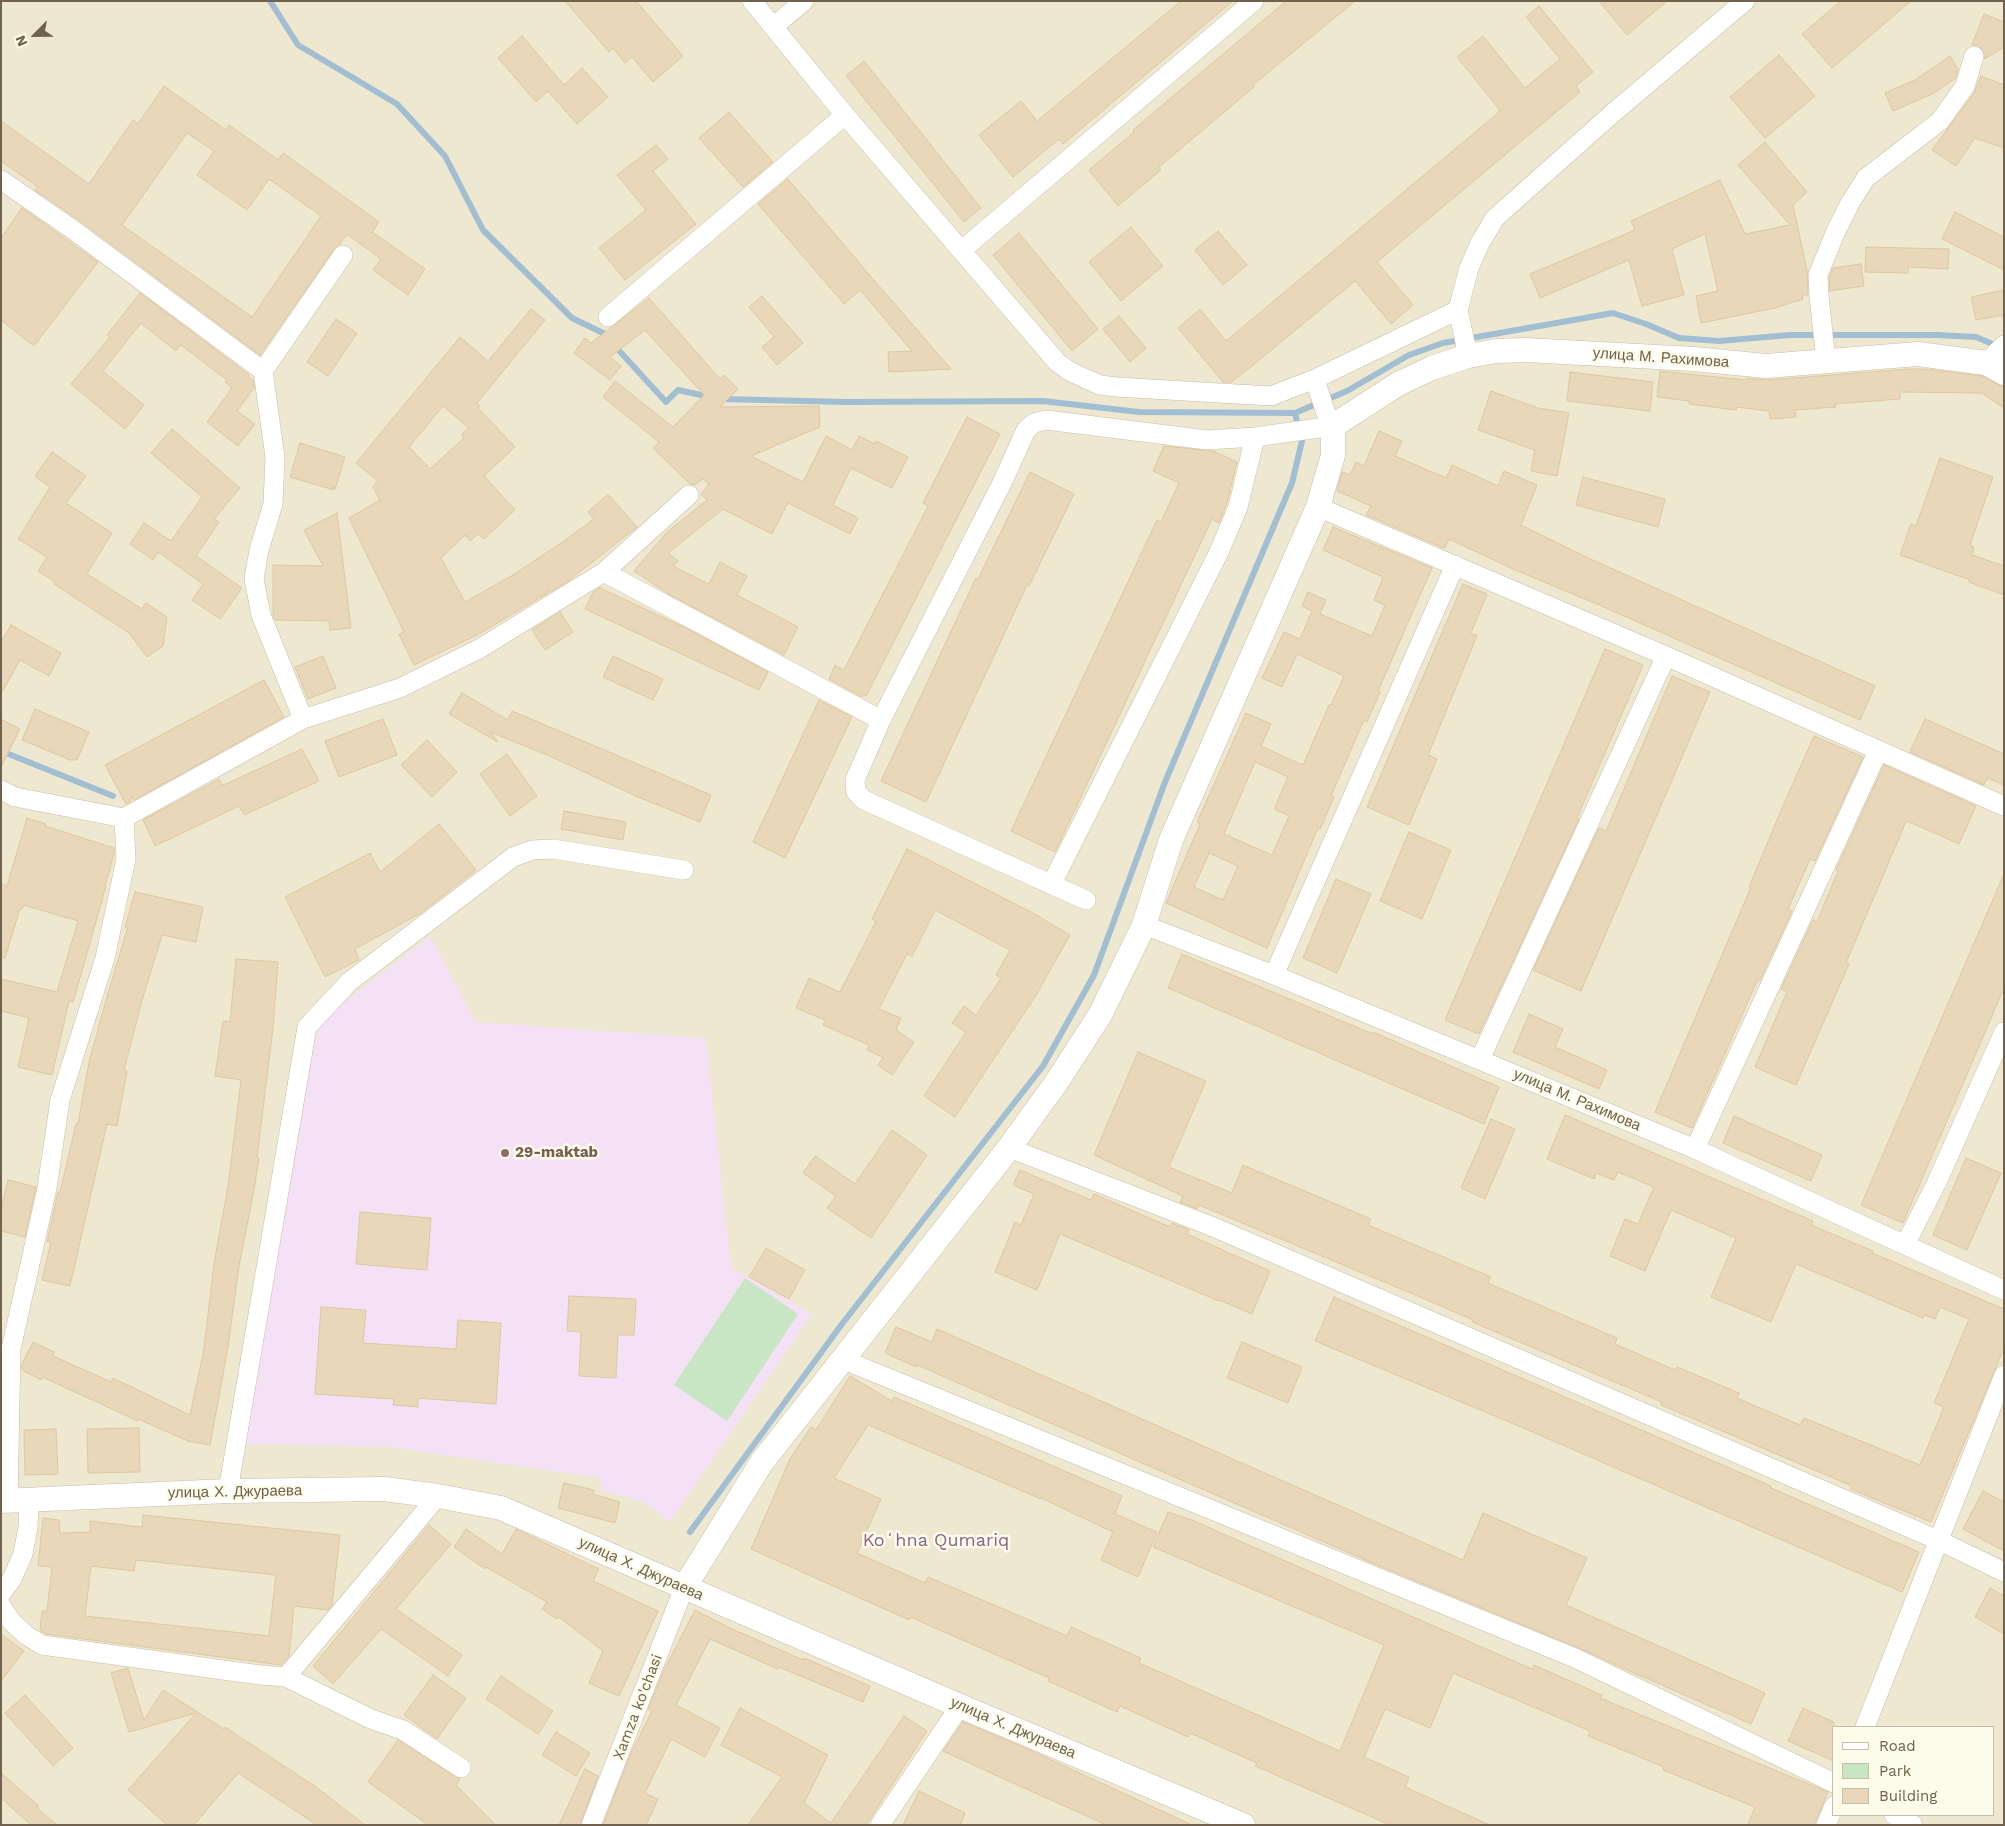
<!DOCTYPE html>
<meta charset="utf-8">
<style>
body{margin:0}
#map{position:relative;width:2005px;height:1826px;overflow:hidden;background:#faf7e4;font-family:"Work Sans",sans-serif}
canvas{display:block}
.frame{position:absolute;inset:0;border:2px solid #70624c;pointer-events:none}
.legend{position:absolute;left:1832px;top:1726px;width:162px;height:90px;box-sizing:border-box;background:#fdfbea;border:1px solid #c5beab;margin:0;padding:6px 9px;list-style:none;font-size:15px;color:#70624c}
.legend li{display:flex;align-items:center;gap:10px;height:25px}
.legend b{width:25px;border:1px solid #c5beab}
.north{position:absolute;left:10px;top:10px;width:50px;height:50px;-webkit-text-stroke:4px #fdfbea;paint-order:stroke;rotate:247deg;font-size:14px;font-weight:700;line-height:20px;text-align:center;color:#70624c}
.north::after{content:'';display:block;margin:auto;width:18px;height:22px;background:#70624c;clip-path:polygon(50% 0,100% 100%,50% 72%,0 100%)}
</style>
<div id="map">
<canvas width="2005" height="1826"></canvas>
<div class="frame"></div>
<ul class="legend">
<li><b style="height:6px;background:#fff"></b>Road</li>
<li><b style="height:14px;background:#c9e6c4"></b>Park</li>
<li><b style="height:14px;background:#e8d8b9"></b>Building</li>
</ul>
<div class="north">N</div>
</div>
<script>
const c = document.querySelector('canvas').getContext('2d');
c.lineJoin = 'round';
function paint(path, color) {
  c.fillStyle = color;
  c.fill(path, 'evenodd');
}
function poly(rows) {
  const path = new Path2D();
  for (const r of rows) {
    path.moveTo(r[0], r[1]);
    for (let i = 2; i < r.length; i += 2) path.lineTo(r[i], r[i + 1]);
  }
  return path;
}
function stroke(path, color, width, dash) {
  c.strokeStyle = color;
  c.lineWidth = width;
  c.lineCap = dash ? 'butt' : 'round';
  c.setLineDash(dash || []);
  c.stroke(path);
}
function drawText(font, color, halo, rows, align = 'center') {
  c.font = font + ' "Work Sans",sans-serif';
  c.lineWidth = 5;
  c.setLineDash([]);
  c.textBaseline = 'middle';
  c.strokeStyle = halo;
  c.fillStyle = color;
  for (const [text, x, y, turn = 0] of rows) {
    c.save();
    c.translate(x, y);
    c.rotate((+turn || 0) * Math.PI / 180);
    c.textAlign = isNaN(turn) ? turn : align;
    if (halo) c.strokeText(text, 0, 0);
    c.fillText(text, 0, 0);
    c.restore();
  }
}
const residential = poly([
 [1,1,2004,1,2004,1825,1,1825],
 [1834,1727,1994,1727,1994,1815,1834,1815]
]);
const education = poly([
 [430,936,476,1022,706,1038,731,1267,812,1314,670,1522,644,1502,602,1491,600,1478,388,1447,240,1444,259,1311,318,1032,325,1017]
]);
const green = poly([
 [745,1278,798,1314,727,1421,674,1385]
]);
const stream = poly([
 [270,1,298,45,397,104,445,156,483,230,572,318,603,333,666,402,678,390,710,397],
 [720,399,847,402,1043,401,1139,412,1295,413,1347,391,1409,355,1443,343,1613,313,1646,324,1679,338,1719,341,1790,335,1937,335,1976,337,2000,347],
 [1,751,113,796],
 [690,1532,842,1324,1043,1066,1094,975,1165,782,1292,483,1302,441,1295,413]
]);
const building = poly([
 [565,1,636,1,683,56,653,82,632,57,625,63,613,48,609,52,565,1],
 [1181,1,1233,1,1063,144,1059,139,1013,177,979,135,1021,101,1037,121,1181,1],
 [1286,1,1355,1,1253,85,1254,87,1159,167,1161,170,1118,206,1089,170,1134,132,1133,130,1286,1],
 [1599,1,1667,1,1627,35,1599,1],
 [1841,1,1911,1,1832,68,1802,34,1841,1],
 [1539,6,1593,72,1576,86,1580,92,1377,262,1413,305,1391,324,1355,281,1252,366,1231,382,1223,382,1178,328,1200,309,1226,341,1498,113,1500,110,1457,57,1483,36,1525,88,1560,59,1526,17,1539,6],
 [1984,14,2004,22,2004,47,1985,59,1982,49,1978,45,1972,45,1984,14],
 [522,36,564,85,582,68,608,97,577,124,548,91,536,102,498,58,522,36],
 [1779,55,1815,96,1765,138,1730,97,1779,55],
 [1950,56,1958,69,1956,78,1934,93,1893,111,1885,93,1915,80,1950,56],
 [864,61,981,208,964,222,846,76,864,61],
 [1981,76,2004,85,2004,148,1975,138,1956,166,1932,150,1974,93,1981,76],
 [164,86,226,130,229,125,278,160,283,153,379,222,372,232,425,269,408,295,373,270,381,259,347,234,339,245,334,249,260,355,79,220,35,190,38,187,1,161,1,121,89,184,133,120,138,124,164,86],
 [187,133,214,151,197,175,247,210,269,179,321,216,252,317,122,225,187,133],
 [729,112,773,162,743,187,699,138,729,112],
 [1765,142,1807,192,1793,205,1807,271,1808,295,1802,295,1803,299,1775,308,1701,323,1696,296,1718,291,1705,234,1672,249,1684,295,1642,306,1629,260,1540,298,1530,274,1635,230,1631,221,1720,180,1745,234,1790,225,1738,165,1765,142],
 [656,145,668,159,653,171,696,224,625,280,599,248,646,210,617,175,656,145],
 [788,179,873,279,951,369,889,372,888,352,912,351,860,290,844,304,758,204,788,179],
 [22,208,98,262,34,346,1,320,1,238,22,208],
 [1955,212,2004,237,2004,270,1942,239,1955,212],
 [1131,227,1163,266,1121,301,1089,262,1131,227],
 [1218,231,1247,265,1223,285,1195,250,1218,231],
 [1019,233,1098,329,1072,351,993,255,1019,233],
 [1866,247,1949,249,1948,269,1908,267,1908,273,1865,272,1866,247],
 [1861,264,1864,286,1830,291,1829,277,1833,268,1861,264],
 [2004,290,2004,315,1976,320,1971,297,2004,290],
 [140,293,249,375,248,376,253,380,254,388,237,411,255,424,238,446,207,422,232,388,225,382,227,380,181,345,176,351,141,323,103,371,144,405,125,429,71,384,110,337,107,335,140,293],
 [762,296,803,343,777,365,762,347,774,337,749,307,762,296],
 [649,298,720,379,724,375,738,389,720,407,819,406,820,427,751,456,803,482,826,436,852,450,859,436,875,444,876,441,908,457,892,488,851,468,833,505,858,518,850,534,788,503,772,534,723,509,668,553,678,561,673,566,709,584,720,562,747,576,737,595,798,627,784,655,670,595,634,571,667,532,707,500,701,494,709,484,703,479,694,485,690,484,653,448,659,442,603,397,615,381,673,427,704,395,645,330,610,357,621,366,610,380,574,353,585,338,591,343,649,298],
 [531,309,545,320,477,403,480,406,478,408,515,447,484,476,515,510,484,539,478,534,470,541,465,535,441,558,465,602,513,575,561,543,594,519,588,512,608,494,637,527,567,582,550,592,546,590,548,593,477,635,414,665,399,634,404,632,349,518,380,500,373,487,378,481,356,463,460,337,488,361,531,309],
 [443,406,469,428,461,435,464,438,430,469,409,447,443,406],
 [1119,316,1146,348,1130,362,1103,329,1119,316],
 [336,319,357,333,328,376,307,362,336,319],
 [1909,369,1924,369,1982,376,2004,387,2004,408,1982,393,1900,392,1900,399,1835,404,1836,407,1795,410,1796,417,1770,419,1769,411,1737,407,1736,410,1689,404,1689,401,1657,397,1660,371,1746,380,1746,378,1767,380,1909,369],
 [1570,372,1653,382,1650,411,1567,401,1570,372],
 [1491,391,1538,408,1569,413,1557,476,1531,471,1535,450,1478,430,1491,391],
 [967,417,1000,434,866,696,864,694,862,697,829,679,835,665,844,670,928,506,923,503,967,417],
 [172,429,240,488,214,519,219,522,196,556,242,588,220,619,192,600,203,584,158,552,153,560,130,544,144,523,171,541,202,497,151,453,172,429],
 [1379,431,1402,441,1395,456,1446,478,1452,465,1498,486,1504,471,1537,485,1521,525,1586,557,1875,686,1860,720,1599,605,1513,569,1449,539,1445,548,1441,547,1366,515,1371,506,1337,491,1342,472,1350,475,1356,462,1364,466,1379,431],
 [300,443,345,457,335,489,333,485,334,490,290,477,300,443],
 [1164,446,1213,451,1237,462,1227,503,1219,523,1212,519,1055,852,1011,831,1157,520,1161,522,1179,483,1153,471,1164,446],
 [52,452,86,476,66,503,112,533,87,574,142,609,146,603,167,617,163,646,147,657,129,633,54,584,55,582,38,571,47,557,18,539,50,487,35,476,52,452],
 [1940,458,1993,477,1970,545,1974,547,1972,555,2004,566,2004,595,1969,582,1970,580,1900,555,1911,524,1916,526,1940,458],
 [1030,472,1074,494,1029,586,1027,585,926,802,881,781,976,578,978,579,1030,472],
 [1583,477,1665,499,1658,527,1576,505,1583,477],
 [337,513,351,628,330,630,329,621,275,620,273,614,273,565,323,566,304,530,337,513],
 [1333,527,1432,568,1378,691,1380,692,1367,722,1364,720,1331,796,1334,797,1320,829,1318,828,1267,948,1166,903,1200,824,1197,822,1246,713,1271,724,1261,746,1303,765,1329,705,1331,705,1344,676,1297,654,1282,687,1262,678,1284,632,1300,639,1312,611,1302,606,1308,592,1326,600,1320,614,1372,636,1385,605,1374,600,1383,577,1323,550,1333,527],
 [1255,762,1288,777,1274,809,1289,816,1272,855,1224,834,1255,762],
 [1209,853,1238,866,1223,900,1194,887,1209,853],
 [1463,584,1487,594,1471,633,1477,636,1428,755,1437,759,1409,825,1367,807,1463,584],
 [600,588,688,629,768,672,759,690,585,609,593,592,600,588],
 [560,612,573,632,545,650,532,630,560,612],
 [11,625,61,653,49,676,20,660,1,694,1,642,11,625],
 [1605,649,1643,665,1595,776,1577,818,1579,819,1479,1034,1445,1020,1605,649],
 [323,656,336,688,308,699,295,667,323,656],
 [613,656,663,679,653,700,603,677,613,656],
 [1672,676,1710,692,1581,991,1533,970,1599,828,1606,831,1672,676],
 [264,680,284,717,134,800,132,796,130,802,126,804,105,765,264,680],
 [462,693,508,720,512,711,711,795,700,822,638,797,552,757,490,732,498,742,449,714,462,693],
 [819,700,852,717,785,858,753,842,819,700],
 [35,709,89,732,77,760,70,760,22,740,35,709],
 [1,719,20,729,1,767,1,719],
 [383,719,397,755,339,777,325,741,383,719],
 [1925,719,2004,754,2004,785,1987,778,1984,785,1910,752,1925,719],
 [1814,736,1863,757,1815,861,1810,859,1788,909,1792,911,1760,980,1758,979,1692,1128,1655,1112,1751,887,1749,887,1782,808,1814,736],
 [427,740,457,772,432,797,401,765,427,740],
 [302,749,319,781,244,815,239,806,155,846,143,820,219,779,222,785,226,784,302,749],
 [507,754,537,796,510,816,480,774,507,754],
 [1884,765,1976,806,1959,844,1907,821,1905,824,1846,963,1849,964,1796,1085,1755,1067,1787,992,1781,989,1813,920,1817,922,1838,871,1836,870,1884,765],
 [564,811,626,822,623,840,561,829,564,811],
 [27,818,46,824,45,826,114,848,114,854,105,886,106,886,82,971,73,1002,69,1001,52,1075,18,1067,29,1018,1,1011,1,979,57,992,78,921,24,905,22,909,20,909,5,958,1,957,1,884,7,886,27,818],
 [439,824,476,870,421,913,355,949,359,960,325,977,285,897,370,853,380,872,439,824],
 [1409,832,1451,850,1422,919,1380,901,1409,832],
 [907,849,1031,912,1070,935,1035,997,955,1117,924,1096,966,1032,952,1023,964,1006,976,1015,1001,978,996,975,1010,950,935,910,912,956,907,954,879,1009,901,1018,896,1030,914,1042,892,1075,878,1065,883,1057,867,1050,869,1045,823,1025,825,1020,796,1008,809,978,840,992,876,921,872,919,907,849],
 [2004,874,2004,988,1903,1223,1861,1205,2004,874],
 [1336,879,1371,894,1337,973,1303,958,1336,879],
 [135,892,203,907,196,942,162,935,141,1004,124,1070,127,1071,117,1126,107,1124,70,1286,42,1280,51,1242,47,1242,58,1192,60,1192,76,1124,78,1124,89,1062,108,993,128,927,125,927,135,892],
 [1182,954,1373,1034,1373,1032,1499,1087,1484,1124,1168,988,1182,954],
 [236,959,278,962,273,1028,257,1157,259,1158,254,1190,239,1266,228,1347,210,1445,188,1441,138,1419,138,1421,42,1377,41,1380,22,1370,22,1364,33,1342,54,1352,53,1356,111,1382,113,1378,190,1415,204,1349,214,1263,228,1187,241,1080,215,1076,223,1021,230,1022,236,959],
 [1529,1014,1563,1029,1555,1047,1607,1070,1599,1089,1513,1052,1529,1014],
 [1138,1052,1206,1081,1169,1167,1232,1193,1243,1165,1371,1219,1368,1225,1491,1277,1488,1283,1617,1338,1615,1344,1675,1370,1677,1367,1739,1393,1737,1398,1800,1425,1804,1418,1920,1465,1944,1407,1934,1403,1969,1319,1940,1307,1935,1319,1925,1315,1923,1318,1796,1264,1771,1322,1711,1297,1736,1238,1671,1210,1645,1271,1610,1256,1625,1219,1638,1224,1654,1187,1618,1172,1614,1180,1596,1173,1594,1179,1547,1159,1565,1115,1813,1221,1811,1225,1873,1251,1872,1253,2004,1309,2004,1348,1931,1522,1850,1489,1852,1486,1661,1405,1662,1402,1472,1322,1473,1320,1413,1294,1199,1205,1197,1209,1180,1202,1183,1196,1094,1155,1138,1052],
 [1734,1116,1822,1155,1811,1181,1723,1143,1734,1116],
 [1491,1119,1515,1129,1485,1199,1461,1188,1491,1119],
 [892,1130,927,1155,871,1238,827,1208,836,1196,803,1173,815,1156,855,1184,892,1130],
 [1966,1158,2001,1173,1967,1250,1933,1235,1966,1158],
 [1020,1170,1091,1200,1094,1194,1170,1227,1172,1223,1189,1230,1187,1234,1270,1271,1252,1314,1219,1300,1219,1301,1060,1234,1037,1290,995,1272,1015,1222,1021,1225,1034,1194,1013,1185,1020,1170],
 [8,1180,36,1187,25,1237,1,1231,1,1210,8,1180],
 [360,1212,431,1218,427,1270,356,1264,360,1212],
 [766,1248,805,1270,789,1299,749,1277,766,1248],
 [569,1296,636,1299,634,1335,618,1335,616,1378,579,1376,581,1332,567,1331,569,1296],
 [1334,1297,1771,1486,1771,1488,1919,1552,1902,1592,1514,1424,1315,1341,1334,1297],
 [321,1307,366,1310,363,1343,456,1349,458,1320,501,1323,496,1404,418,1398,418,1407,393,1405,394,1399,315,1394,321,1307],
 [896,1327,932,1342,937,1329,1463,1560,1483,1513,1587,1558,1566,1605,1765,1693,1751,1724,1625,1669,1579,1648,1370,1562,917,1365,916,1367,885,1353,896,1327],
 [1242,1342,1302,1367,1288,1403,1227,1378,1242,1342],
 [850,1376,892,1401,894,1397,1122,1496,1115,1514,1157,1532,1138,1577,1101,1560,1113,1532,1041,1498,1041,1499,868,1425,834,1478,881,1499,857,1553,925,1583,928,1577,1067,1636,1071,1627,1141,1658,1139,1663,1340,1751,1384,1645,1153,1547,1168,1512,1194,1521,1532,1669,1534,1665,1602,1695,1600,1698,1828,1792,1814,1825,1748,1825,1755,1807,1663,1770,1664,1767,1588,1736,1590,1731,1453,1673,1430,1728,1385,1709,1364,1757,1409,1777,1405,1787,1490,1825,1390,1825,1255,1766,1257,1763,1190,1733,1188,1737,1120,1706,1117,1712,1048,1681,1049,1678,910,1617,909,1620,751,1549,790,1459,811,1427,816,1430,850,1376],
 [139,1428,140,1472,88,1473,87,1429,139,1428],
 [56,1429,58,1474,25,1475,24,1430,56,1429],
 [564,1483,594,1490,593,1494,620,1502,615,1523,558,1508,564,1483],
 [1983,1491,2004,1502,2004,1551,1963,1529,1983,1491],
 [143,1515,340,1535,332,1605,328,1610,294,1606,289,1656,281,1665,46,1634,40,1630,42,1611,47,1611,52,1567,38,1566,43,1518,59,1520,60,1533,90,1532,90,1521,142,1527,143,1515],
 [136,1560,276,1575,269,1636,85,1616,91,1566,134,1571,136,1560],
 [429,1525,451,1544,396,1609,462,1655,448,1676,381,1629,333,1684,313,1666,429,1525],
 [466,1529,502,1554,516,1529,599,1569,593,1581,658,1611,619,1696,589,1683,603,1651,559,1617,557,1619,542,1609,547,1602,486,1567,485,1569,454,1547,466,1529],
 [1990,1588,2004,1596,2004,1634,1975,1617,1990,1588],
 [695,1610,730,1628,803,1660,804,1658,870,1686,863,1702,779,1667,778,1669,710,1639,676,1705,720,1728,705,1757,671,1739,645,1793,658,1799,646,1825,603,1825,631,1753,652,1711,648,1709,664,1670,695,1610],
 [1,1634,24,1651,1,1681,1,1634],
 [128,1668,144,1720,163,1690,224,1729,225,1727,316,1787,365,1825,317,1825,238,1773,194,1825,167,1825,128,1790,196,1713,129,1732,111,1673,128,1668],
 [433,1675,466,1698,437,1739,404,1715,433,1675],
 [501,1676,553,1711,538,1734,486,1699,501,1676],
 [25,1695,73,1748,53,1766,5,1713,25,1695],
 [740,1708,828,1755,804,1803,831,1823,904,1716,927,1731,866,1825,748,1825,782,1777,721,1745,740,1708],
 [1803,1708,1834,1722,1834,1761,1788,1741,1803,1708],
 [963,1722,1030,1750,1192,1825,1107,1825,995,1775,943,1751,963,1722],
 [556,1732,590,1753,576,1776,542,1755,556,1732],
 [398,1740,460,1779,456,1785,496,1825,428,1825,368,1782,398,1740],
 [585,1769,598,1776,580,1825,559,1825,585,1769],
 [1,1773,39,1806,37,1808,57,1825,31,1825,1,1798,1,1773],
 [919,1791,965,1813,960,1825,903,1825,919,1791]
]);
const minor = poly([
 [752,1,845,115,1057,362,1069,371,1084,378,1100,385,1116,387,1271,396,1315,379,1458,310,1469,268,1480,243,1495,218,1613,113,1745,1],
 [773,27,804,1],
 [1,180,72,229,263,371],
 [962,250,1254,1],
 [1458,310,1468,356],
 [608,317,845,115],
 [1826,361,1819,296,1818,275,1836,231,1850,203,1866,178,1940,121,1965,86,1974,56],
 [1986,363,2004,345],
 [1318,507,1666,656,2004,806],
 [604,572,689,495],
 [303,719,261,615,254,579,259,550,273,504,275,457,263,371,343,255],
 [1,790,15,797,124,818,303,719,400,688,479,649,604,572,881,720],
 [1051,885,1219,552,1238,507,1255,437],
 [1086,900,864,800,856,792,855,780,881,720,1002,483,1026,430,1034,423,1046,420,1207,440,1255,437,1333,426,1325,411,1315,379],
 [1144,925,1274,975,1695,1149,2004,1290],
 [1274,975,1455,565],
 [1480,1059,1666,656],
 [1009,1148,1211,1226,1940,1541,2004,1572],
 [1695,1149,1878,751],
 [1905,1245,1936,1184,2004,1032],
 [844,1360,1575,1658,1834,1783],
 [228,1491,307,1027,349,982,513,857,532,850,553,849,684,870],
 [8,1501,11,1349,47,1188,60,1100,105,958,126,859,124,818],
 [1,1594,12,1579,23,1554,28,1527,29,1500],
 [1,1606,12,1622,26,1635,42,1645,260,1675,286,1677,371,1719,403,1730,461,1768],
 [286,1677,438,1496],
 [1865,1727,2004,1375],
 [1894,1815,1913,1825],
 [591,1825,684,1588],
 [880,1825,960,1706],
 [1826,1825,1834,1806]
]);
const tertiary = poly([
 [1,1501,228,1491,384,1489,438,1496,501,1508,960,1706,1243,1825],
 [684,1588,762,1462,1009,1148,1056,1083,1100,1015,1144,925,1171,840,1318,507,1333,455,1333,426,1398,384,1432,368,1468,356,1496,351,1526,350,1694,359,1766,366,1918,354,1986,363,2004,373]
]);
const markers = [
 [505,1153,5,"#8d6e63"]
];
const streetNames = [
 ["улица М. Рахимова",1661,358,4],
 ["улица М. Рахимова",1577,1100,23],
 ["улица Х. Джураева",235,1492,-1],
 ["улица Х. Джураева",641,1569,24],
 ["Xamza ko'chasi",638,1707,-69],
 ["улица Х. Джураева",1013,1728,23]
];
const educationNames = [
 ["29-maktab",515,1153]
];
const quarterNames = [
 ["Koʻhna Qumariq",936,1541]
];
paint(residential, '#eee8d1');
paint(education, '#f4e1f6');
paint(green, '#c9e6c4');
stroke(stream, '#a1bed2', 6);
paint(building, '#e8d8b9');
stroke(building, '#dec8a0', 1);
stroke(minor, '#c7bea9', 20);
stroke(tertiary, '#c7bea9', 25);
stroke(minor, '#fff', 19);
stroke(tertiary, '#fff', 24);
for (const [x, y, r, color] of markers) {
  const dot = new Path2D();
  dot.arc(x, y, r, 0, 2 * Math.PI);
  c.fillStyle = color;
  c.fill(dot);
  stroke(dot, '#fdfbea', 2);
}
drawText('15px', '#70624c', '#fdfbea', streetNames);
drawText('bold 15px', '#785e54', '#fdfbea', educationNames, 'left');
drawText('18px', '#8a648c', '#fdfbea', quarterNames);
</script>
